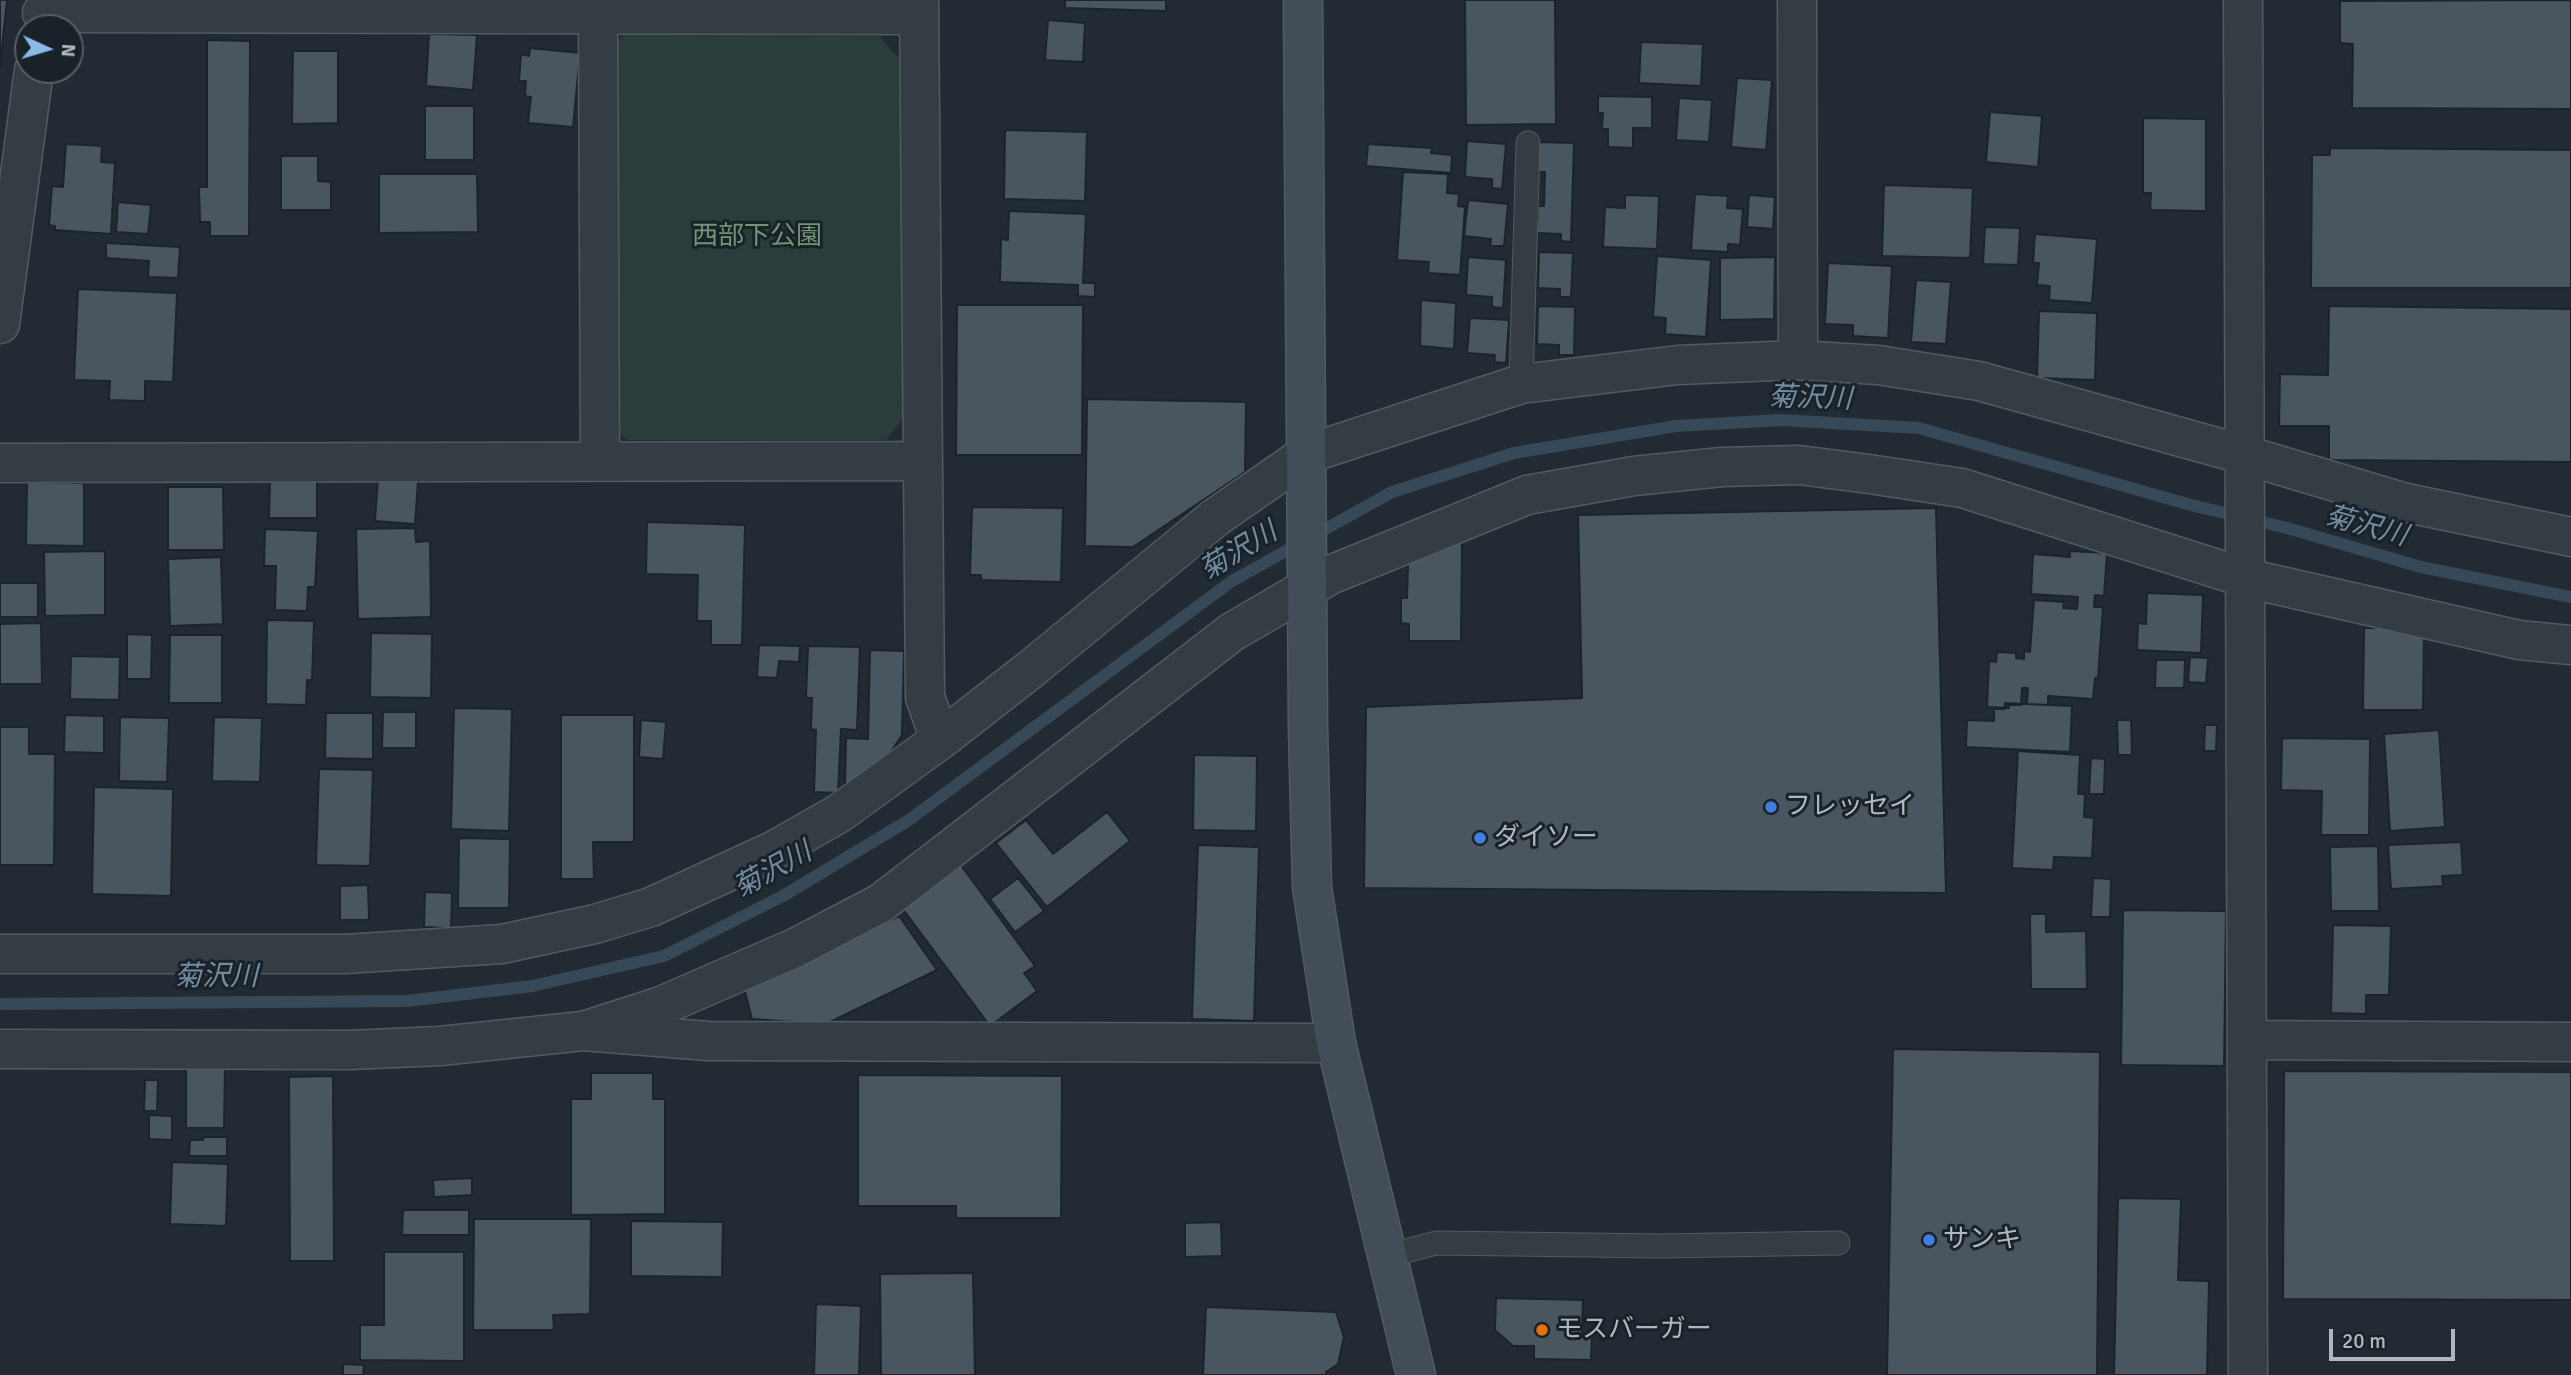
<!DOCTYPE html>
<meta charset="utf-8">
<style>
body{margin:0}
#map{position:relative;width:2571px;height:1375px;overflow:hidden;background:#222b33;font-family:Signika,sans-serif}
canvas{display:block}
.north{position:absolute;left:14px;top:14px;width:70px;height:70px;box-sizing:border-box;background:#1a2229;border:2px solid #565e66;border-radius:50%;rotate:94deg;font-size:19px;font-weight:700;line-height:28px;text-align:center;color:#afb8c1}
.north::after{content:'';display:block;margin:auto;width:24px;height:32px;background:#8bbaea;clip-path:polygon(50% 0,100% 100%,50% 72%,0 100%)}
.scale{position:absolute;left:2329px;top:1329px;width:126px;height:32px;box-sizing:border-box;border:4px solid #afb8c1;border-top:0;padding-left:9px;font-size:21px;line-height:24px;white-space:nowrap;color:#afb8c1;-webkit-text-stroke:5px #1a2229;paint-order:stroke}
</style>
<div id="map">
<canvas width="2571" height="1375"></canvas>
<div class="north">N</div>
<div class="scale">20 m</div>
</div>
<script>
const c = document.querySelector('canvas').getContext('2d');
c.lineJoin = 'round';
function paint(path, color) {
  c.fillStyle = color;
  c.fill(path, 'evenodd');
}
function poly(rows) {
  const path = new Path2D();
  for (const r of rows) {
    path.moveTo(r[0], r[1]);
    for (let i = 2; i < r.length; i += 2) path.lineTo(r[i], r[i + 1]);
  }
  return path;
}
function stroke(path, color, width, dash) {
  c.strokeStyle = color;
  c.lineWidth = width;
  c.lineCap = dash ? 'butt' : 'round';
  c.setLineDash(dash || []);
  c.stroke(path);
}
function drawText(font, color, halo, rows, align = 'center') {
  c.font = font + ' Signika,"Noto Sans JP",sans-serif';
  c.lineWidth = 6;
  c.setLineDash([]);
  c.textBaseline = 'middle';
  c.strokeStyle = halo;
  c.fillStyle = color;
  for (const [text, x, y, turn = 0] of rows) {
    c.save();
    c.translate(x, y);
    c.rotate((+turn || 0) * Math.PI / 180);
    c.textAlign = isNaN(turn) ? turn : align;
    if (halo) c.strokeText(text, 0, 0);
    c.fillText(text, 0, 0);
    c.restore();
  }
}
const green = poly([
 [623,35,879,36,899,59,905,415,886,440,628,440,612,427,610,53]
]);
const stream = poly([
 [0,1004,407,1001,532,986,664,956,783,896,909,820,1232,581,1392,492,1514,453,1676,426,1781,420,1919,428,2191,505,2287,528,2421,567,2571,597]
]);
const building = poly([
 [0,0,7,0,0,67,0,0],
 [1065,0,1166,0,1166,11,1065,8,1065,0],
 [1465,0,1555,0,1556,124,1466,125,1465,0],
 [2571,0,2571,109,2352,108,2353,44,2340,43,2340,1,2571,0],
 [1048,20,1085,23,1083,62,1045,60,1048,20],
 [429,34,477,35,473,90,426,86,429,34],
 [207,40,250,41,249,236,210,236,210,222,200,222,199,187,207,187,207,40],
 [1641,42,1703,44,1701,86,1639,83,1641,42],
 [530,48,580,53,573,127,528,123,531,97,525,96,526,81,519,81,521,54,529,56,530,48],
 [293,51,338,51,338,123,292,124,293,51],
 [1737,78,1772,80,1766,150,1731,147,1737,78],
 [1598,96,1652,97,1652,128,1633,128,1633,148,1608,147,1608,129,1602,129,1603,113,1598,113,1598,96],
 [1679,98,1712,100,1709,142,1676,140,1679,98],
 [425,106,474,106,474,160,425,160,425,106],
 [1990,112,2042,116,2038,167,1986,162,1990,112],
 [2143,118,2206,119,2206,211,2150,210,2151,193,2143,193,2143,118],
 [1005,130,1087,132,1085,201,1004,199,1005,130],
 [1467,141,1506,144,1502,189,1492,188,1492,179,1465,177,1467,141],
 [1538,142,1574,143,1571,242,1561,241,1561,234,1537,233,1538,206,1544,206,1545,172,1538,172,1538,142],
 [66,144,102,146,101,162,115,163,111,234,55,230,55,226,49,225,52,186,63,187,66,144],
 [1368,144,1432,148,1431,153,1452,155,1451,173,1366,166,1368,144],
 [2330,148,2571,150,2571,288,2311,288,2312,155,2330,155,2330,148],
 [281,156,318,156,318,181,331,182,331,210,281,210,281,156],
 [1403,172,1448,174,1447,193,1459,194,1458,206,1465,207,1460,275,1428,273,1429,262,1397,260,1403,172],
 [379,174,477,174,478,232,379,233,379,174],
 [1884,185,1973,188,1970,258,1882,256,1884,185],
 [1695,194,1728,196,1727,208,1743,209,1740,245,1728,244,1728,252,1691,250,1695,194],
 [1625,195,1659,196,1657,249,1603,247,1605,207,1625,208,1625,195],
 [1749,195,1775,197,1773,229,1747,227,1749,195],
 [1468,200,1508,204,1504,246,1490,246,1491,239,1464,236,1468,200],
 [118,202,151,205,148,234,116,232,118,202],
 [1009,211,1086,214,1083,283,1095,283,1095,297,1078,296,1078,285,1000,282,1001,239,1008,240,1009,211],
 [1985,227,2020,228,2018,265,1983,264,1985,227],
 [2035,234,2097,239,2092,303,2049,300,2050,286,2037,285,2039,263,2033,263,2035,234],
 [106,243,180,247,178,278,148,277,149,261,106,258,106,243],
 [1539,252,1573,253,1571,297,1560,297,1560,289,1538,288,1539,252],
 [1657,256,1711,260,1706,337,1665,334,1666,318,1653,317,1657,256],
 [1468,257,1506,260,1503,308,1492,307,1492,297,1466,295,1468,257],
 [1775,257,1774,319,1720,320,1720,258,1775,257],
 [1828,263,1892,266,1888,338,1853,336,1853,325,1825,324,1828,263],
 [1916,280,1951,282,1946,344,1911,342,1916,280],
 [78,289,177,293,173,382,145,381,145,401,109,400,110,381,74,380,78,289],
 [1421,300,1456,303,1454,349,1420,346,1421,300],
 [957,305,1083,305,1082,455,956,455,957,305],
 [1538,306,1575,307,1574,355,1559,355,1559,345,1537,344,1538,306],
 [2329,306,2571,309,2571,462,2329,460,2329,426,2279,426,2280,374,2328,375,2329,306],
 [2039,311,2097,313,2095,380,2037,378,2039,311],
 [1470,318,1509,320,1506,363,1494,362,1495,355,1467,353,1470,318],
 [1087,399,1246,402,1245,472,1133,547,1085,546,1087,399],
 [378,478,418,481,415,524,375,521,378,478],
 [317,479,317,518,269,518,270,480,317,479],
 [27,482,84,483,84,546,26,545,27,482],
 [168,487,223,487,224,550,168,550,168,487],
 [972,507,1063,508,1061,582,981,580,981,575,970,575,972,507],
 [1936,508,1946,893,1364,888,1366,707,1582,698,1578,515,1936,508],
 [647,522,745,525,742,645,711,645,711,621,697,621,698,575,646,574,647,522],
 [415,528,416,542,430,541,431,617,358,619,356,529,415,528],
 [265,529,318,531,315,587,308,587,307,611,275,610,276,566,264,566,265,529],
 [1462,540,1461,641,1409,641,1409,624,1401,623,1401,598,1407,598,1408,563,1462,540],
 [105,551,105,615,45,616,44,552,105,551],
 [2070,551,2107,553,2104,596,2095,595,2094,607,2103,607,2098,678,2095,678,2093,699,2048,696,2048,705,2027,704,2028,688,2022,688,2021,705,2009,705,2009,708,1987,707,1989,661,1996,662,1997,652,2016,653,2016,658,2024,659,2024,651,2030,652,2034,600,2064,602,2063,608,2077,609,2078,597,2031,594,2033,554,2070,557,2070,551],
 [221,557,223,624,170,626,168,559,221,557],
 [0,583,38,583,38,617,0,617,0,583],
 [2147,593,2203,595,2201,653,2137,650,2138,623,2146,624,2147,593],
 [267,620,314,621,312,680,307,680,306,705,266,704,267,620],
 [41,623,42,684,0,684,0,624,41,623],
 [2364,628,2424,628,2423,710,2363,710,2364,628],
 [371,633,432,634,431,698,370,697,371,633],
 [127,634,152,635,151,679,127,679,127,634],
 [170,635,222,635,222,703,169,703,170,635],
 [759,645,800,646,799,662,779,661,777,678,757,677,759,645],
 [808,646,860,647,857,730,841,729,838,793,814,792,816,730,811,729,812,698,806,698,808,646],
 [870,650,904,651,902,735,883,764,845,786,846,738,868,739,870,650],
 [71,656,120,657,119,700,70,699,71,656],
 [2190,657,2208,658,2206,683,2188,682,2190,657],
 [2156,660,2185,660,2184,688,2155,688,2156,660],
 [2005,703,2072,706,2070,752,1966,747,1967,720,1994,721,1994,709,2004,709,2005,703],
 [454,708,512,709,509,831,451,829,454,708],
 [383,712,416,712,416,748,382,748,383,712],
 [326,713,373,713,373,759,325,758,326,713],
 [65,715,104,716,104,753,64,752,65,715],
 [561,715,634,715,634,842,593,842,594,879,561,879,561,715],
 [120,717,169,718,167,782,119,781,120,717],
 [214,717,262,718,260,782,212,781,214,717],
 [641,720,666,722,663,759,639,757,641,720],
 [2117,720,2131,720,2132,755,2118,755,2117,720],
 [2205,725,2217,725,2216,751,2204,751,2205,725],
 [0,727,29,727,29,754,55,754,54,865,0,865,0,727],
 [2439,730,2445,827,2390,831,2384,734,2439,730],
 [2282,738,2370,739,2369,835,2321,835,2322,791,2281,790,2282,738],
 [2018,751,2080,755,2078,794,2085,794,2084,817,2094,818,2092,858,2054,857,2053,870,2012,868,2018,751],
 [1194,755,1257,756,1256,831,1193,830,1194,755],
 [2091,758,2105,759,2104,794,2089,794,2091,758],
 [319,769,373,770,370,866,316,865,319,769],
 [94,787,173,789,171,896,92,894,94,787],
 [1107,812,1130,841,1047,907,996,843,1026,820,1053,854,1107,812],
 [459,838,510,839,509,908,458,908,459,838],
 [2461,842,2463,875,2442,876,2443,886,2391,889,2388,845,2461,842],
 [1198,845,1259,847,1254,1021,1192,1019,1198,845],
 [2378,846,2379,911,2331,911,2330,847,2378,846],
 [960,864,1035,966,1024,973,1037,991,990,1026,902,908,960,864],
 [1018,878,1044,911,1015,932,990,899,1018,878],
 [2093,878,2111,879,2110,917,2091,917,2093,878],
 [368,885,369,920,340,920,340,886,368,885],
 [425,892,452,893,451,928,424,927,425,892],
 [2123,910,2226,911,2224,1066,2121,1065,2123,910],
 [2030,914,2046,914,2046,932,2086,931,2087,989,2031,989,2030,914],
 [899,916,937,970,826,1024,752,1019,744,988,899,916],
 [2333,925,2391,926,2389,995,2366,995,2366,1014,2331,1013,2333,925],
 [1893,1049,2100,1052,2097,1375,1887,1375,1893,1049],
 [186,1067,225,1067,224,1128,186,1128,186,1067],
 [2284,1071,2571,1072,2571,1300,2283,1299,2284,1071],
 [591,1073,653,1073,653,1099,665,1099,665,1214,571,1215,571,1099,591,1099,591,1073],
 [858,1075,1062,1076,1061,1218,956,1218,956,1206,858,1206,858,1075],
 [333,1076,334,1261,290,1261,289,1077,333,1076],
 [145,1080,158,1080,157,1111,144,1111,145,1080],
 [149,1115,172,1116,172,1140,149,1139,149,1115],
 [203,1137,227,1137,227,1156,189,1156,190,1140,203,1140,203,1137],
 [172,1162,228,1164,226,1226,170,1224,172,1162],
 [472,1178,472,1195,434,1197,433,1180,472,1178],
 [2118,1198,2181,1199,2178,1280,2209,1281,2207,1375,2114,1375,2118,1198],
 [403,1210,469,1210,469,1235,402,1235,403,1210],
 [474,1219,591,1219,590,1314,553,1315,554,1330,473,1330,474,1219],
 [631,1221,723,1222,722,1277,631,1276,631,1221],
 [1221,1222,1222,1256,1185,1257,1185,1223,1221,1222],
 [384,1252,464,1252,464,1361,360,1360,360,1325,384,1325,384,1252],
 [973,1273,975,1375,881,1375,880,1274,973,1273],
 [1496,1298,1583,1300,1582,1331,1583,1334,1592,1334,1591,1360,1534,1359,1534,1346,1513,1346,1495,1330,1496,1298],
 [816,1304,861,1306,859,1375,814,1375,816,1304],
 [1206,1307,1336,1312,1344,1337,1338,1364,1326,1372,1326,1375,1203,1375,1206,1307],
 [343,1364,364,1365,363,1375,343,1375,343,1364]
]);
const lane = poly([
 [1521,384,1528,143],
 [1387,1256,1436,1243,1660,1246,1838,1243]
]);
const street = poly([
 [919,0,925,697,940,740],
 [1797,0,1798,360],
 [2243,0,2248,1375],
 [42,13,919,15],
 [598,16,600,461],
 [0,324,34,70],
 [0,463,922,461],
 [0,954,345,954,502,944,595,924,651,907,773,851,838,814,940,740,1031,669,1216,517,1307,454,1521,384,1678,365,1798,360,1878,365,1979,381,2245,455,2402,502,2571,537],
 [583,1031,661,1006,797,947,881,903,1232,632,1330,575,1527,495,1634,476,1722,467,1799,465,1869,474,1962,488,2246,578,2519,640,2571,645],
 [2248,1040,2571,1042],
 [0,1049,350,1050,440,1046,583,1031,708,1041,1336,1043]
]);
const secondary = poly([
 [1303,0,1308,728,1312,887,1336,1043,1416,1375]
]);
const markers = [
 [1771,807,7,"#3f7fe0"],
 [1480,838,7,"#3f7fe0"],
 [1929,1240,7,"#3f7fe0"],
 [1542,1330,7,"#e8710a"]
];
const parkNames = [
 ["西部下公園",757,237]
];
const poiNames = [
 ["フレッセイ",1785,807],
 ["ダイソー",1494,838],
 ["サンキ",1943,1240],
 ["モスバーガー",1556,1330]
];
const waterNames = [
 ["菊沢川",1810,399,2],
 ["菊沢川",2366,527,15],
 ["菊沢川",1239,552,-31],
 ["菊沢川",773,871,-29],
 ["菊沢川",216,978]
];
paint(green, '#2a3d3b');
stroke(stream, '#374959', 12);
paint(building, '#4a565f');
stroke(building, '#1c242b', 2);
stroke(lane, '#525b62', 25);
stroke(street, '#525b62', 41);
stroke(secondary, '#525b62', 41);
stroke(lane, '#353d44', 23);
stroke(street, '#353d44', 38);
stroke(secondary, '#434d57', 38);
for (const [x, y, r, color] of markers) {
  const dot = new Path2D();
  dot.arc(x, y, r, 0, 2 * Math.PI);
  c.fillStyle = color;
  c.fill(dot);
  stroke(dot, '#1a2229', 2.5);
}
drawText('26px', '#719575', '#1a2229', parkNames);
drawText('26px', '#afb8c1', '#1a2229', poiNames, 'left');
drawText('italic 28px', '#728ca2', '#1a2229', waterNames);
</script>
